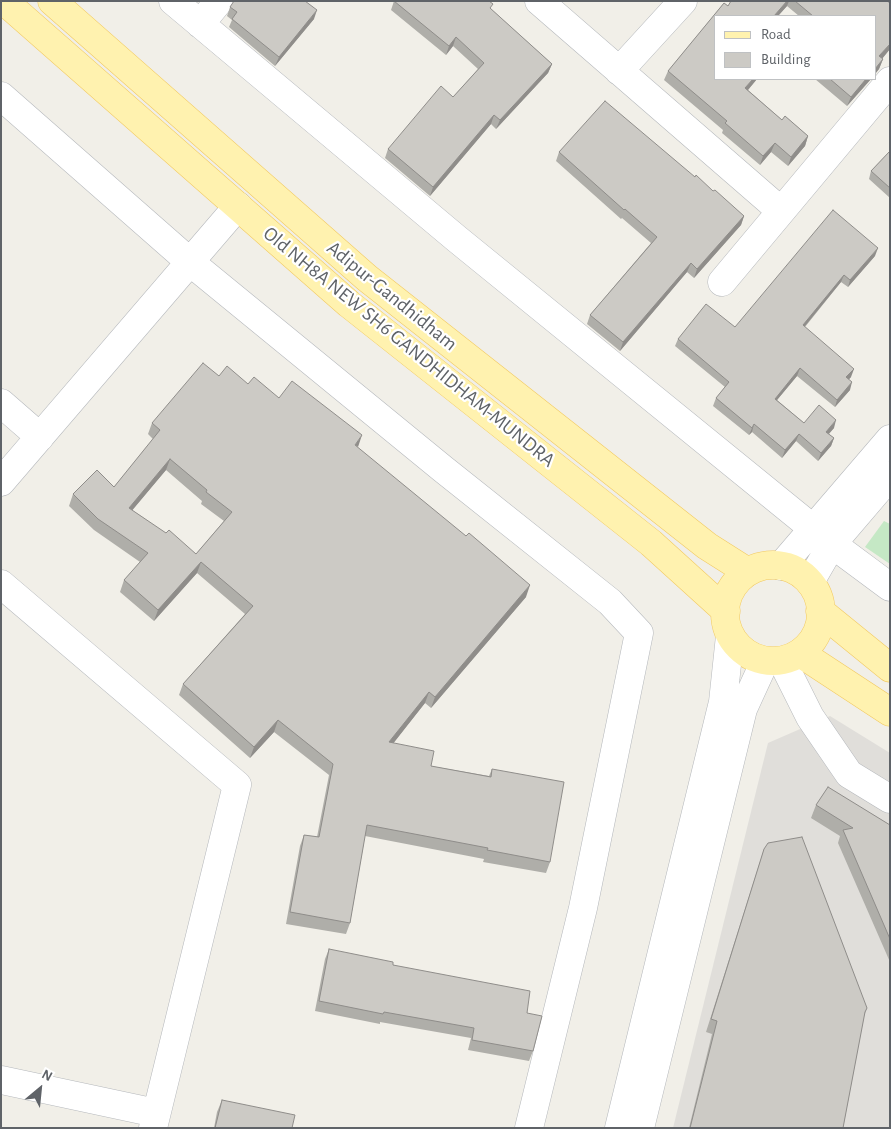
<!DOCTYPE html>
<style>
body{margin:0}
#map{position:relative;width:891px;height:1129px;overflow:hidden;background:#f1efe8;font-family:"Alegreya Sans",sans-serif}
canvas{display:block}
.frame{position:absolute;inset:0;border:2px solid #5f6368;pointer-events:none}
.legend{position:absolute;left:714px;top:15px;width:162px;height:65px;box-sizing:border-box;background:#fff;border:1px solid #bfc1c3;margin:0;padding:6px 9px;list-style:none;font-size:15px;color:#5f6368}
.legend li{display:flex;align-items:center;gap:10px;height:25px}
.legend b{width:25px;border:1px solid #bfc1c3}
.north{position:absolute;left:15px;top:1064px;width:50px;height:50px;-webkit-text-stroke:4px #fff;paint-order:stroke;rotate:28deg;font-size:14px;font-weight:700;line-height:20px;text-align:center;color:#5f6368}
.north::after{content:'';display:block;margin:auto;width:18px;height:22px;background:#5f6368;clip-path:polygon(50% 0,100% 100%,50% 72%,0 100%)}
</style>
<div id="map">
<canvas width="891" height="1129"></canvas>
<div class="frame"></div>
<ul class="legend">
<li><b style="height:6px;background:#fff2af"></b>Road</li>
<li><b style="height:14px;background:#cccac5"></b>Building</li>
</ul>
<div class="north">N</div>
</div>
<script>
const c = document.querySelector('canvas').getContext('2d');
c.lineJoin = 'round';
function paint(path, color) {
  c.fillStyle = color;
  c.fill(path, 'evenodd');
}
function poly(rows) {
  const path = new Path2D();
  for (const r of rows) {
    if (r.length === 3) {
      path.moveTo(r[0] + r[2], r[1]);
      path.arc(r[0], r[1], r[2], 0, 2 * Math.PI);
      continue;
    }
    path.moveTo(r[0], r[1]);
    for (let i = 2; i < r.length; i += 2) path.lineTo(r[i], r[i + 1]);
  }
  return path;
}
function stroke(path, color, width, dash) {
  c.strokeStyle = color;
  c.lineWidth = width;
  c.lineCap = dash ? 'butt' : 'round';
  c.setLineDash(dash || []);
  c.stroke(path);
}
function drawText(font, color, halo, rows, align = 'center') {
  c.font = font + ' "Alegreya Sans",sans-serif';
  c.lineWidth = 4.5;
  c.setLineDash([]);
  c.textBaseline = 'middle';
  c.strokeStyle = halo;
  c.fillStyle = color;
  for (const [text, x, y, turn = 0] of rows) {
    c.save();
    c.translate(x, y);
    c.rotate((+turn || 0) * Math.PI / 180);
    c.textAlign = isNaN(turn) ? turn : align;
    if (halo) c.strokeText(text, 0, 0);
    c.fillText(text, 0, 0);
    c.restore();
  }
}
const industrial = poly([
 [830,716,890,753,890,1128,673,1128,768,743]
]);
const green = poly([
 [884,521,890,524,890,564,865,547]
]);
const minor = poly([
 [173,1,457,239,832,544,890,587],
 [539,1,781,211],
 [200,24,219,1],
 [619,71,683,1],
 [1,96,190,262,443,469,610,602,639,633,583,908,529,1128],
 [722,282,890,81],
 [1,403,40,437],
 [1,482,238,206],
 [1,584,237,785,153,1128],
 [782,661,810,717,849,774,890,799],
 [1,1080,156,1113]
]);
const tertiary = poly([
 [781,566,890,439],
 [810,582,832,544,890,476],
 [619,1128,723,702,730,636],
 [640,1128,743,709,765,661]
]);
const primary = poly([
 [4,1,349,304,651,543,726,611],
 [52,1,367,278,707,546,748,572],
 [773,613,48],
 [820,611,890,668],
 [800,653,890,712]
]);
const wall = poly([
 [394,1,491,9,552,64,548,73,496,129,491,124,430,196,385,158,388,149,453,97,478,69,453,46,446,55,391,10],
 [731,1,887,1,890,3,890,49,882,59,883,59,879,69,875,74,875,16,799,16,787,6,778,16,715,16,715,79,757,79,748,90,782,120,785,116,808,136,805,146,788,166,771,152,760,165,722,133,723,130,664,80,668,71,724,3,728,6],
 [230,7,314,19,275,66,229,27,232,20,227,16],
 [815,79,871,79,847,106],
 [890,151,890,198,869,179,871,171],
 [559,152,695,177,744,216,741,225,694,278,687,272,620,351,587,324,590,315,651,243,622,218,621,219,556,161],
 [875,256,848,287,841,282,805,327,851,377,849,379,850,390,835,407,797,376,777,400,804,423,834,428,829,434,834,438,831,446,818,461,796,441,782,458,752,432,749,435,713,406,716,398,725,387,675,346,678,339,735,327],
 [219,376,248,384,279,398,357,447,526,597,431,708,425,703,393,743,431,766,489,776,492,769,550,862,546,873,483,862,484,859,365,836,350,923,346,934,286,924,300,846,304,835,317,837,329,775,274,732,250,758,179,695,183,684,245,614,197,573,154,621,120,592,124,580,140,562,94,530,69,506,73,494,114,487,153,439,148,434,152,423],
 [166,470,202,501,201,504,224,521,196,554,132,510],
 [816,805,890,825,890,962,838,843,840,836,811,818],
 [764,849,867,1008,864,1016,843,1128,689,1128,712,1034,706,1032],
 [329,949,393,965,527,1013,533,1051,529,1061,468,1050,471,1038,380,1022,380,1024,315,1011,325,959],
 [222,1100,292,1128,214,1128,217,1112]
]);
const shadedWall = poly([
 [787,1,789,1,787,6,778,16,774,16],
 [317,10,314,19,275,66,279,57],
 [456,37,453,46,446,55,449,46],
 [890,44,890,49,876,66,879,56],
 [883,59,879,69,875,74,875,69],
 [552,64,548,73,496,129,500,120],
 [753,79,757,79,742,97,745,88],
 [866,79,871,79,847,106,851,97],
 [494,115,491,124,430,196,433,187],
 [808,136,805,146,788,166,791,157],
 [775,143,771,152,760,165,763,156],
 [744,216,741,225,694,278,697,269],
 [878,248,875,256,848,287,850,280],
 [691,263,687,272,620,351,623,342],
 [844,275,841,282,800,332,803,325],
 [800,368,797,376,772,406,775,399],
 [854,369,851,377,844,385,846,377],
 [852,382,850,390,835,407,837,400],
 [836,420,834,428,824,439,826,432],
 [754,424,752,432,749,435,752,428],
 [799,434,796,441,782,458,785,450],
 [362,435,358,447,355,445],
 [834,438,831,446,818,461,821,453],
 [170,459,166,470,125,519,129,508],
 [201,562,197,573,154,621,158,610],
 [530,585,526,597,431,708,435,697],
 [429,692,425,703,385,754,389,742],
 [278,720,274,732,250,758,254,747]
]);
const building = poly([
 [234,1,305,1,317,10,279,57,232,19,237,12,230,7,234,1],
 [394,1,489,1,493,4,490,8,552,64,500,120,494,115,433,187,388,149,441,86,453,97,484,63,456,37,449,46,394,1],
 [731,1,787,1,774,16,715,16,715,79,753,79,745,88,782,120,785,116,808,136,791,157,775,143,763,156,725,123,727,121,668,71,724,3,728,6,731,1],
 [795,1,887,1,890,3,890,44,879,56,883,59,875,69,875,16,813,16,795,1],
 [830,79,866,79,851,97,830,79],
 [605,101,695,177,696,175,713,191,715,190,744,216,697,269,691,263,623,342,590,315,657,237,625,209,624,210,559,152,605,101],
 [890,151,890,188,871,171,890,151],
 [833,210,878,248,850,280,844,275,803,325,854,369,846,377,852,382,837,400,800,368,775,399,804,423,819,405,836,420,826,432,834,438,821,453,799,434,785,450,754,424,752,428,716,398,729,382,678,339,706,304,735,327,833,210],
 [203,363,219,376,227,366,248,384,254,377,279,398,292,381,362,435,355,445,466,536,469,533,530,585,435,697,429,692,389,742,434,751,431,766,491,777,492,769,564,782,550,862,487,850,488,848,367,825,350,923,290,912,304,835,319,837,333,764,278,720,254,747,183,684,253,606,201,562,158,610,124,580,148,553,98,519,73,494,97,470,114,487,160,430,152,423,203,363],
 [170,459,207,490,206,492,232,512,196,554,169,530,166,533,129,508,170,459],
 [828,787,890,825,890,939,843,830,853,828,816,805,828,787],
 [802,837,867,1008,865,1012,843,1128,690,1128,717,1021,711,1019,764,849,768,843,802,837],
 [329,949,393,962,393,965,530,991,527,1013,542,1016,533,1051,472,1040,474,1028,384,1012,383,1014,319,1001,329,949],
 [222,1100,295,1115,292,1128,215,1128,222,1100]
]);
const streetNames = [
 ["Adipur-Gandhidham",392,296,39],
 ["Old NH8A NEW SH6 GANDHIDHAM-MUNDRA",409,347,39]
];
paint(industrial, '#e0deda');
paint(green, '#c5e8c5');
stroke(minor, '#b5b8bc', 29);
stroke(tertiary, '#b5b8bc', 29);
stroke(primary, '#f2c960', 29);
stroke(minor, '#fff', 28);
stroke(tertiary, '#fff', 28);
stroke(primary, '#fff2af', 28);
paint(wall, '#afaea9');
paint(shadedWall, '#8f8d8a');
paint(building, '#cccac5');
stroke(building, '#8f8d8a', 1);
drawText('20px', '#5f6368', '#fff', streetNames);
</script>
